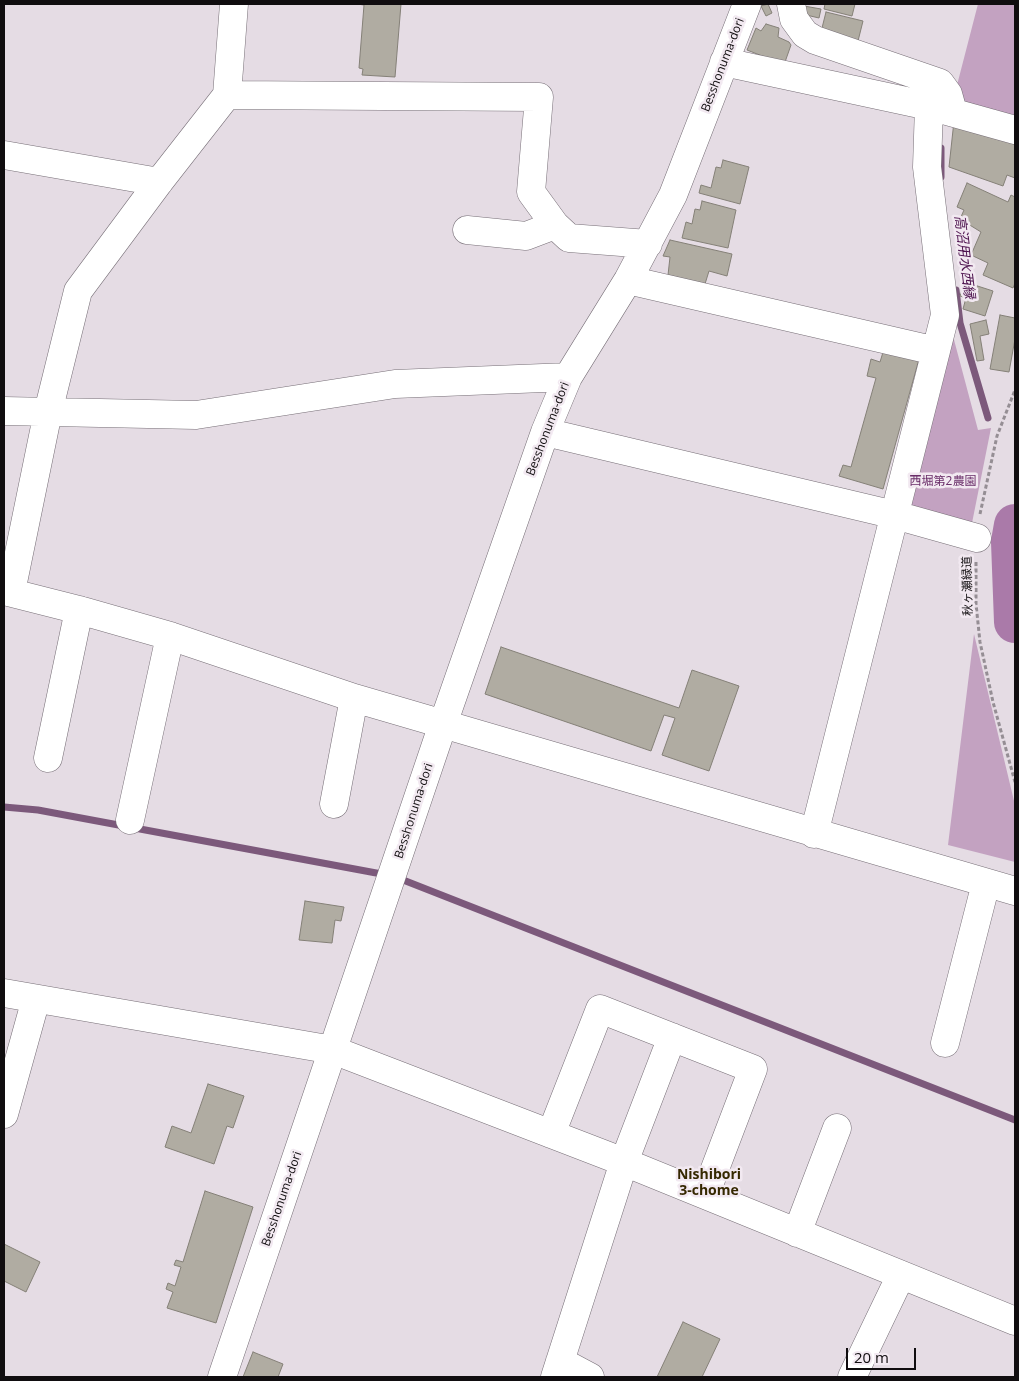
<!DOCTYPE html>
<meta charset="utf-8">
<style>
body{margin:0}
#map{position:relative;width:1019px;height:1381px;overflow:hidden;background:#e5dce4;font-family:"Open Sans",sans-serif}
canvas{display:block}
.frame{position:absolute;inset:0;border:5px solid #100d0f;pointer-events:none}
.scale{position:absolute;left:846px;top:1348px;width:70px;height:22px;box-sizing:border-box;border:2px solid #100d0f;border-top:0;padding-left:6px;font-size:15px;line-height:18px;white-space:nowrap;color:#100d0f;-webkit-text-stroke:4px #f2e9f1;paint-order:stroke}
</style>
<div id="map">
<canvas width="1019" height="1381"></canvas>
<div class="frame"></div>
<div class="scale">20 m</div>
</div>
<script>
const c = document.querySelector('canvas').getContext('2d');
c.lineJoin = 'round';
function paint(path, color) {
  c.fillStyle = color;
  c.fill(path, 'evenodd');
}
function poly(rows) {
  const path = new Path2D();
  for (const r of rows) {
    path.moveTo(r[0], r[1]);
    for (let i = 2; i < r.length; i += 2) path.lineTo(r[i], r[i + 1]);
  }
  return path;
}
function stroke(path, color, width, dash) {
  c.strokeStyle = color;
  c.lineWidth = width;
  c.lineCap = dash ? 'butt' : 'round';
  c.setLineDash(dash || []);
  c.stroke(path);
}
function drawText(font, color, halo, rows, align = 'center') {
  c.font = font + ' "Open Sans","Noto Sans JP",sans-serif';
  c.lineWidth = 5;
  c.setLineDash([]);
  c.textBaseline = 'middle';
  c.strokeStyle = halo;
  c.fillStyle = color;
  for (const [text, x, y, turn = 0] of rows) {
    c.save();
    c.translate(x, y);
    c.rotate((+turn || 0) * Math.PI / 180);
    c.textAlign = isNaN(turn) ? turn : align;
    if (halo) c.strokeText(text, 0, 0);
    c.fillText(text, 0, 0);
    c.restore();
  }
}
const green = poly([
 [978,4,1015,4,1015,123,960,107,956,89],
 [949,321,978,430,991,428,971,528,905,512],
 [974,634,1015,805,1015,862,948,845]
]);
const stream = poly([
 [941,177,941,148],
 [956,290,960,323,988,418],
 [4,807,38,810,387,875],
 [398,878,1015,1120]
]);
const river = poly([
 [1015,525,1012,542,1015,622]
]);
const building = poly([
 [357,4,401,4,395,77,362,75,363,69,359,68,364,5,357,4],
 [768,4,772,13,766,16,761,6,768,4],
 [825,4,859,4,855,4,852,16,824,9,825,4],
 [804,6,821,9,819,18,802,14,804,6],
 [826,12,863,21,858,41,821,32,826,12],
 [766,24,779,28,778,37,789,42,791,45,785,62,780,63,747,50,756,28,761,31,766,24],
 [954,121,1015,142,1015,178,1007,175,1003,186,949,167,954,121],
 [723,160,749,167,740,204,699,193,701,185,711,188,716,167,721,168,723,160],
 [967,183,1008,202,1011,195,1015,197,1015,283,1013,288,983,275,988,263,971,255,981,232,960,219,964,210,957,207,967,183],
 [702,201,736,210,728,248,682,238,686,222,692,224,695,209,700,210,702,201],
 [670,240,732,254,727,276,709,271,705,284,668,275,670,257,663,256,670,240],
 [965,282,993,291,985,316,963,309,966,298,960,296,965,282],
 [1000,315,1015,318,1015,339,1009,372,990,369,1000,315],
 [986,320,989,334,980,336,984,360,977,361,970,324,986,320],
 [884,349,919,359,883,489,839,476,843,465,851,467,876,378,867,376,871,359,880,362,884,349],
 [501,647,679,708,692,670,739,686,709,771,662,755,675,718,664,715,651,751,485,694,501,647],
 [305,901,344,907,341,921,335,920,332,943,299,940,305,901],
 [208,1084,244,1096,233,1128,227,1126,214,1164,165,1147,172,1126,191,1133,208,1084],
 [205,1191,253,1207,216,1323,167,1308,173,1292,166,1289,168,1283,175,1286,181,1267,174,1265,176,1260,183,1262,205,1191],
 [4,1244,40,1262,26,1292,4,1281,4,1244],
 [683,1322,720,1339,702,1377,657,1377,683,1322],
 [253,1352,283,1364,278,1377,243,1377,253,1352]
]);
const path = poly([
 [980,514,997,436,1015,390],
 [976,562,976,604,980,642,993,702,1015,782]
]);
const minor = poly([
 [791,4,794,19,805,34,815,40,940,83,948,94,953,112],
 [724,62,929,106,1015,130],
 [227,95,234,4],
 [4,155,159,182],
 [467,230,526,236,555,225],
 [628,280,936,351],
 [4,411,196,415,395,384,568,377],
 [545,432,895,515,977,538],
 [4,591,79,610,170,636,354,698,1015,891],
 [11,592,48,412,78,291,159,182,227,95,539,97,531,192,555,225,569,238,648,244],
 [48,758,79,610],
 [334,804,354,698],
 [130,820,170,636],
 [814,834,945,315,927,167,929,106],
 [4,993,333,1050,624,1162,1015,1321],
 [945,1043,986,883],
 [4,1114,36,999],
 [551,1134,600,1009,753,1069,705,1195],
 [797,1233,837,1128],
 [560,1361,590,1377],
 [222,1377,443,724,545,432,568,377,628,280,673,195,747,4],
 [555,1377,624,1162,672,1037],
 [852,1377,901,1275]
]);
const streetNames = [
 ["Besshonuma-dori",723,65,-69],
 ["Besshonuma-dori",548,429,-69],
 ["秋ヶ瀬緑道",968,586,-91],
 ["Besshonuma-dori",414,811,-72],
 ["Besshonuma-dori",282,1199,-71]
];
const parkNames = [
 ["西堀第2農園",943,482]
];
const waterNames = [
 ["高沼用水西縁",964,257,83]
];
const neighbourhoodNames = [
 ["Nishibori",709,1175],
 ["3-chome",709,1191]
];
paint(green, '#c3a2c1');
stroke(stream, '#7c597b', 7);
stroke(river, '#aa7aa9', 42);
paint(building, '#b0aca2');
stroke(building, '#848077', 1);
stroke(minor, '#776f77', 29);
stroke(path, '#958e94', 3, [4, 2.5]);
stroke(minor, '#fff', 28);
drawText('12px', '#100d0f', '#f2e9f1', streetNames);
drawText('12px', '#6a2e69', '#f2e9f1', parkNames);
drawText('italic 14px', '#4d124e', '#f2e9f1', waterNames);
drawText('bold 14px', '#352800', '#f2e9f1', neighbourhoodNames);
</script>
